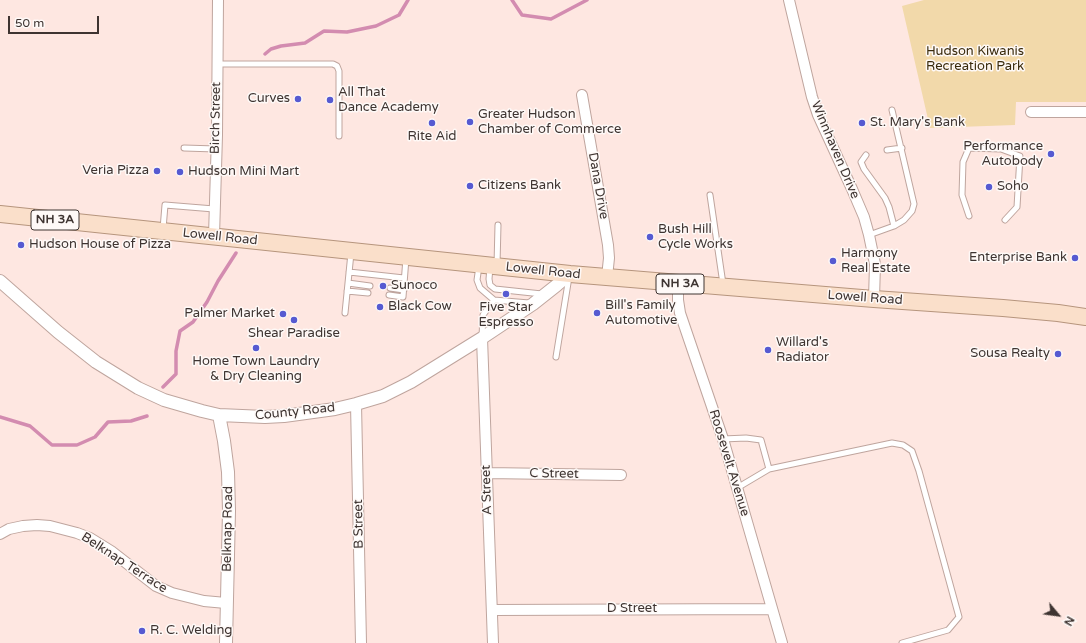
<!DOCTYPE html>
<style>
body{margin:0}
#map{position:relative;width:1086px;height:643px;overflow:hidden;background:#fee7e1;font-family:"Varela Round",sans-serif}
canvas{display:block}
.north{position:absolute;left:1038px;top:595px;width:40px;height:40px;-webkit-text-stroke:3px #fef9f7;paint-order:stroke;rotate:119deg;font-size:11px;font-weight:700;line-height:16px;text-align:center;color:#3e3431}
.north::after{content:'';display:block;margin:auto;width:14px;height:18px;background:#3e3431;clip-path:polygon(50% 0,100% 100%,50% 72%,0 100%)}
.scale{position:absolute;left:8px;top:16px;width:91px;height:18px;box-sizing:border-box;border:2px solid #3e3431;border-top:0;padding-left:5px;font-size:12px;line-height:14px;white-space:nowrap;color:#3e3431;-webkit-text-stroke:3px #fef9f7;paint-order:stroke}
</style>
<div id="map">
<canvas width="1086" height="643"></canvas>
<div class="north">N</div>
<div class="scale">50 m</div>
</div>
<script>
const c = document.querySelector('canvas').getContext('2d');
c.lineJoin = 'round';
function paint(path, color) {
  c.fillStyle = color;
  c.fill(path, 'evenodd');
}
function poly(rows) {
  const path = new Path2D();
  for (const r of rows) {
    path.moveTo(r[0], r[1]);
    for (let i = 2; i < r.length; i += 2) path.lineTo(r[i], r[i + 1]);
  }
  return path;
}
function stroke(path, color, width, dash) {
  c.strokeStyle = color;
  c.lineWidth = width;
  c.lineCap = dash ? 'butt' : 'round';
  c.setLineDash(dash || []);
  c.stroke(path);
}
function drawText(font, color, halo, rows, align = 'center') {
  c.font = font + ' "Varela Round",sans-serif';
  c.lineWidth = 3;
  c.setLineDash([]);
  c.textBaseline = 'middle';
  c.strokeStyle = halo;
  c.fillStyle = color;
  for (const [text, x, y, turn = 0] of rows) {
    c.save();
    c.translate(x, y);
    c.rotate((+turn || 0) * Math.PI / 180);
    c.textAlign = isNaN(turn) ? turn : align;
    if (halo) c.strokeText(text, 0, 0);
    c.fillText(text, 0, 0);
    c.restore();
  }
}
const green = poly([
 [924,0,1086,0,1086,102,1016,102,1015,125,930,128,902,6]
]);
const stream = poly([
 [512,0,522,15,551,19,587,0],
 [265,54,271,49,281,46,305,43,324,31,347,32,376,26,399,15,408,0],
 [163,387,176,374,176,351,180,331,193,322,207,302,218,281,236,253],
 [0,417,30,426,52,445,77,445,95,437,108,422,131,421,147,416]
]);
const service = poly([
 [217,64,333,64,337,66,339,71,339,136],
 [184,148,216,149],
 [887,150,902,148],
 [866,155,861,162,864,169,885,198,889,207,894,226],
 [710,195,723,284],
 [969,216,962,195,963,162,969,148,1001,149,1020,156,1017,207,1005,220],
 [163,229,165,205,214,209],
 [869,235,894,226,904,220,912,211,914,204,892,110],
 [497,265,498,225],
 [479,266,477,280,480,288,494,300],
 [490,267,489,279,490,285,495,289,542,294],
 [349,272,404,278],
 [348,283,370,286],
 [390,288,404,290],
 [347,291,368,293],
 [389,295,403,297,406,258],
 [345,313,351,253],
 [482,337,483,315,494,300,529,303],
 [556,357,569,277],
 [723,439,746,438,761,440,769,469,737,488],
 [769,469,892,443,903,445,912,451,919,471,959,617,948,630,902,643]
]);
const minor = poly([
 [789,0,812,97,818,115,852,189,864,217,869,235,875,264,874,299],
 [582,95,608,245,609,258,607,277],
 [1031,112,1086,112],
 [214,236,217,135,218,0],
 [678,284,678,300,680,313,723,439,782,643],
 [482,338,493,643],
 [356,404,361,643],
 [487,473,621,475],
 [0,534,9,529,23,526,37,525,50,526,77,533,90,538,111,551,156,586,172,593,204,601,226,603],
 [492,610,772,609]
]);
const tertiary = poly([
 [0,281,58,332,96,362,138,388,164,400,202,411,219,415,265,417,284,416,335,409,356,404,383,396,411,382,482,338,533,304,557,285,570,274],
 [219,415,224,441,228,472,229,511,226,643]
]);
const primary = poly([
 [0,214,570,274,874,299,1003,308,1058,313,1086,317]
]);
const markers = [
 [298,99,4,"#565ad1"],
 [330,100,4,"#565ad1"],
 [470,122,4,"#565ad1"],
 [432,123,4,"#565ad1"],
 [862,123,4,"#565ad1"],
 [1051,154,4,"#565ad1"],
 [157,171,4,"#565ad1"],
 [180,172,4,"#565ad1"],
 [470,186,4,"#565ad1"],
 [989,187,4,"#565ad1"],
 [650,237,4,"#565ad1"],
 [21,245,4,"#565ad1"],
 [1075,258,4,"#565ad1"],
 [833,261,4,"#565ad1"],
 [383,286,4,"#565ad1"],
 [506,294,4,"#565ad1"],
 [380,307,4,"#565ad1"],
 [597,313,4,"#565ad1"],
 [283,314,4,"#565ad1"],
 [294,320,4,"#565ad1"],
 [256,348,4,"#565ad1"],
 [768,350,4,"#565ad1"],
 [1058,354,4,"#565ad1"],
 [142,631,4,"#565ad1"]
];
const shields = [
 [55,220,48],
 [680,284,48]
];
const shieldNames = [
 ["NH 3A",55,220],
 ["NH 3A",680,284]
];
const parkNames = [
 ["Hudson Kiwanis",975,52],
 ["Recreation Park",975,67]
];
const poiNames = [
 ["All That",338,93],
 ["Dance Academy",338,108],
 ["Curves",290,99,"right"],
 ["Greater Hudson",478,115],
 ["Chamber of Commerce",478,130],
 ["St. Mary's Bank",870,123],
 ["Rite Aid",432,137,"center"],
 ["Performance",1043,147,"right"],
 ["Autobody",1043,162,"right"],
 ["Veria Pizza",149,171,"right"],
 ["Hudson Mini Mart",188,172],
 ["Citizens Bank",478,186],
 ["Soho",997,187],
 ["Bush Hill",658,230],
 ["Cycle Works",658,245],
 ["Hudson House of Pizza",29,245],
 ["Harmony",841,254],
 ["Real Estate",841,269],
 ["Enterprise Bank",1067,258,"right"],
 ["Sunoco",391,286],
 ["Bill's Family",605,306],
 ["Automotive",605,321],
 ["Black Cow",388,307],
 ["Five Star",506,308,"center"],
 ["Espresso",506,323,"center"],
 ["Palmer Market",275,314,"right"],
 ["Shear Paradise",294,334,"center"],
 ["Willard's",776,343],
 ["Radiator",776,358],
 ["Sousa Realty",1050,354,"right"],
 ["Home Town Laundry",256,362,"center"],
 ["& Dry Cleaning",256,377,"center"],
 ["R. C. Welding",150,631]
];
const streetNames = [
 ["Birch Street",216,118,-89],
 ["Winnhaven Drive",835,150,67],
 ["Dana Drive",598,186,80],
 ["Lowell Road",220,237,6],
 ["Lowell Road",543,271,6],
 ["Lowell Road",865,298,4],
 ["County Road",295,412,-6],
 ["Roosevelt Avenue",729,463,73],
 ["C Street",554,474,1],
 ["A Street",487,490,-92],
 ["B Street",359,524,-91],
 ["Belknap Road",228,529,-89],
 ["Belknap Terrace",124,563,33],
 ["D Street",632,609]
];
paint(green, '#f2d9aa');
stroke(stream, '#d38cb0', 3.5);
stroke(service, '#bfa59e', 7);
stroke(minor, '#bfa59e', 12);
stroke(tertiary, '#bfa59e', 14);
stroke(primary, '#b6957d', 18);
stroke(service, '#fff', 5);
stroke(minor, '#fff', 10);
stroke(tertiary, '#fff', 12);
stroke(primary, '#fadfca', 16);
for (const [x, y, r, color] of markers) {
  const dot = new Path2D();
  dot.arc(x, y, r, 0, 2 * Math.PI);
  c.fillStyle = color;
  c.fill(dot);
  stroke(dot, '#fef9f7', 1.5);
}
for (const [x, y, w] of shields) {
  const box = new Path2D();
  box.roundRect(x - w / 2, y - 10, w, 20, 3);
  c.fillStyle = '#fef9f7';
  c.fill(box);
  stroke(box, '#3e3431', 1);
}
drawText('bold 12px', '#3e3431', null, shieldNames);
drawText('13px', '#3a2b0c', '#fef9f7', parkNames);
drawText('13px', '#3e3431', '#fef9f7', poiNames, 'left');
drawText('13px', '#3e3431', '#fef9f7', streetNames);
</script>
